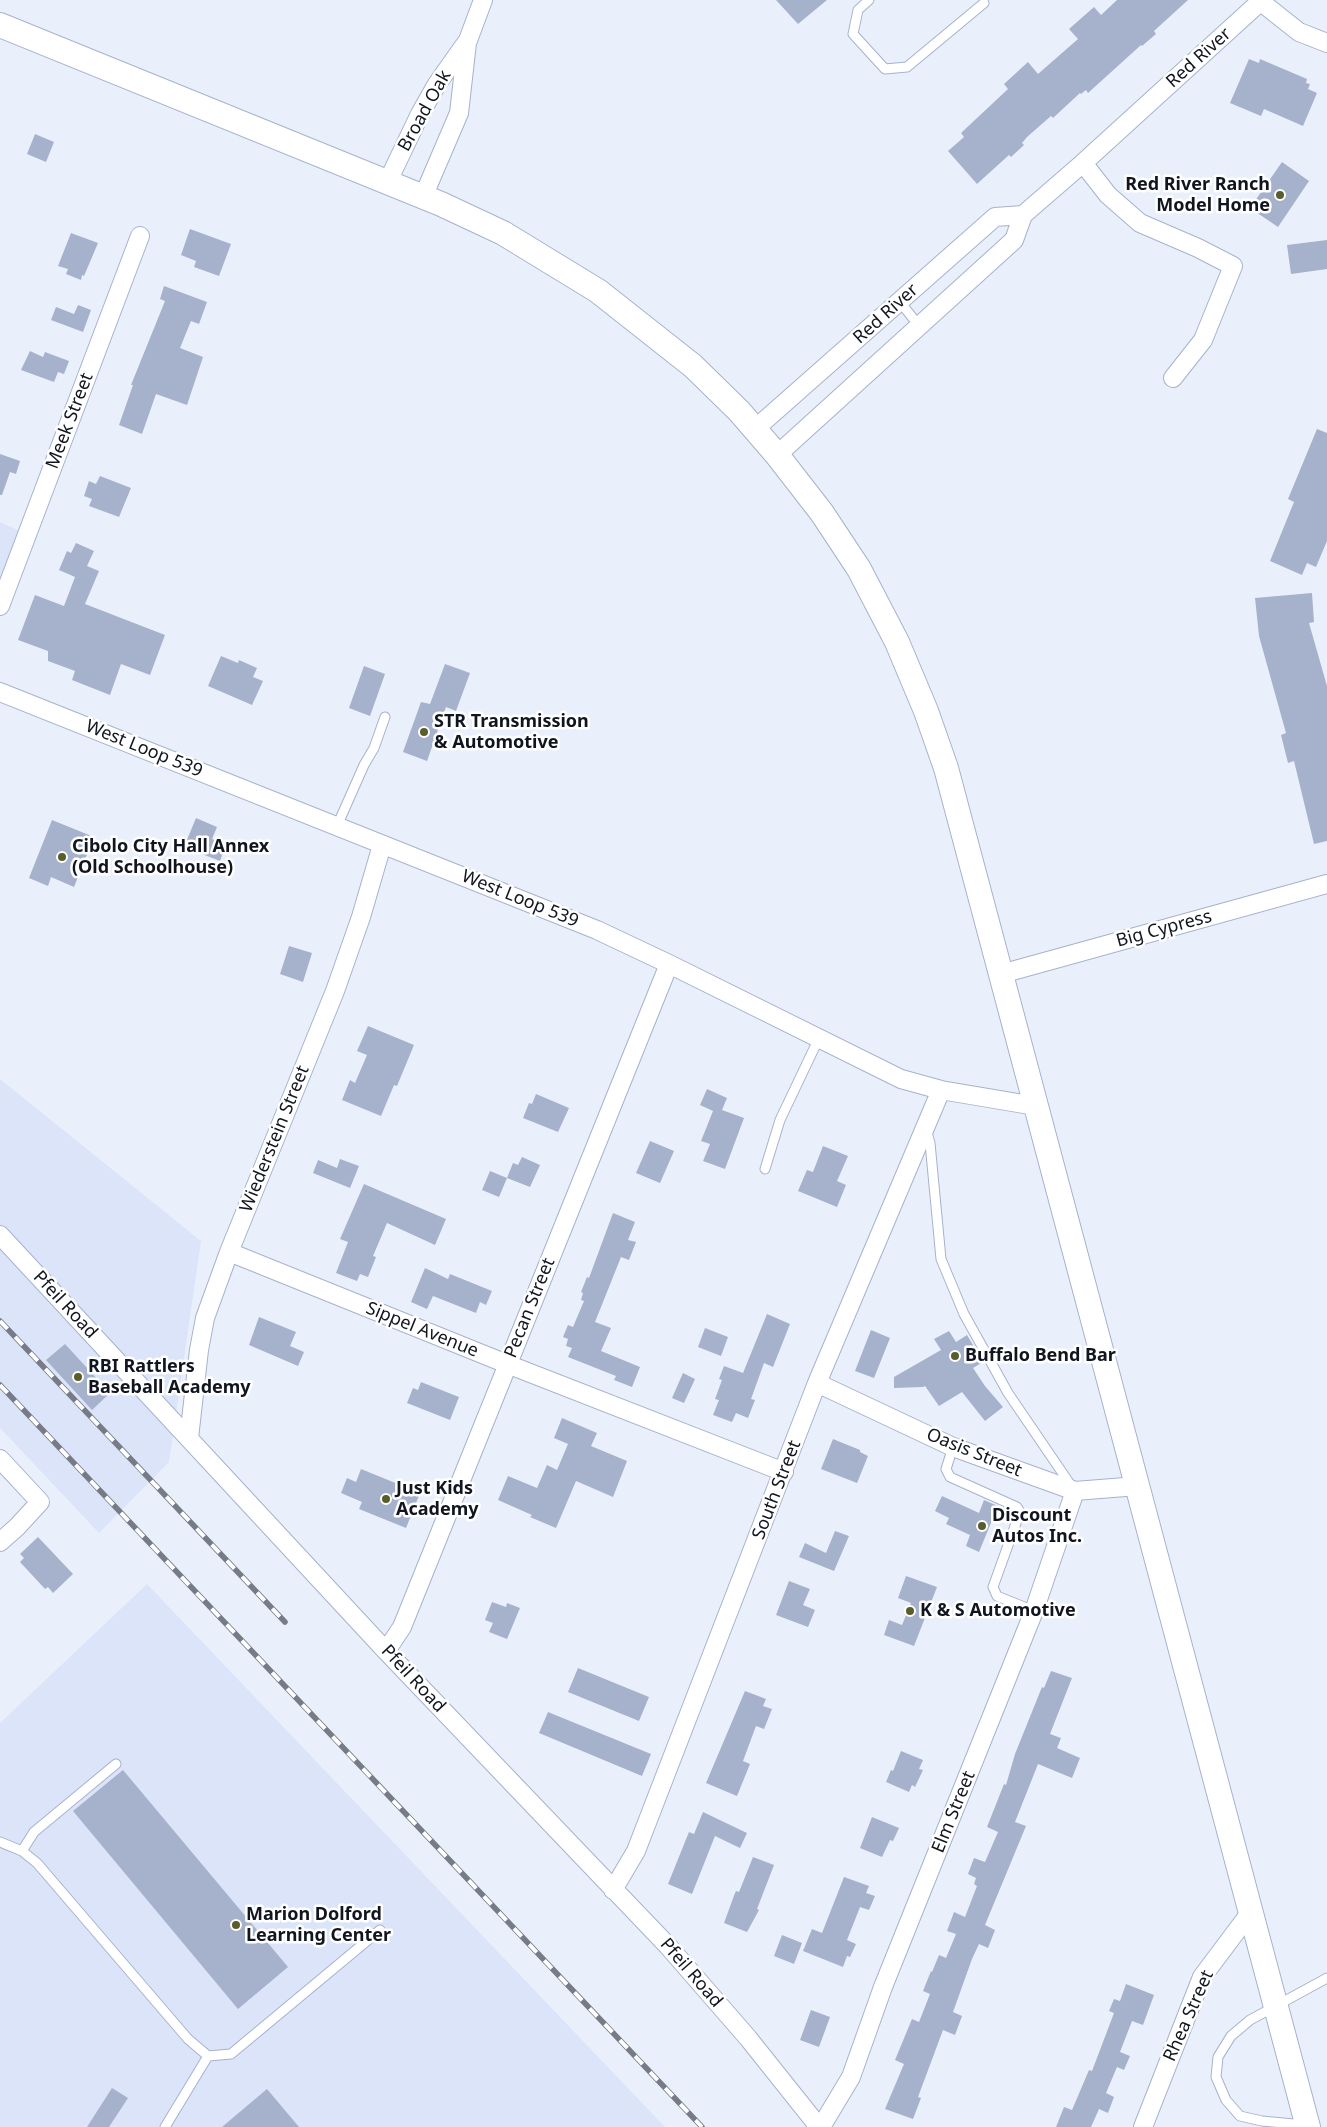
<!DOCTYPE html>
<style>
body{margin:0}
canvas{display:block;background:#eaf0fb}
</style>
<canvas width="1327" height="2127"></canvas>
<script>
const c = document.querySelector('canvas').getContext('2d');
c.lineJoin = 'round';
function paint(path, color) {
  c.fillStyle = color;
  c.fill(path, 'evenodd');
}
function poly(rows) {
  const path = new Path2D();
  for (const r of rows) {
    path.moveTo(r[0], r[1]);
    for (let i = 2; i < r.length; i += 2) path.lineTo(r[i], r[i + 1]);
  }
  return path;
}
function stroke(path, color, width, dash) {
  c.strokeStyle = color;
  c.lineWidth = width;
  c.lineCap = dash ? 'butt' : 'round';
  c.setLineDash(dash || []);
  c.stroke(path);
}
function drawText(font, color, halo, rows, align = 'center') {
  c.font = font + ' "Noto Sans",sans-serif';
  c.lineWidth = 5;
  c.setLineDash([]);
  c.textBaseline = 'middle';
  c.strokeStyle = halo;
  c.fillStyle = color;
  for (const [text, x, y, turn = 0] of rows) {
    c.save();
    c.translate(x, y);
    c.rotate((+turn || 0) * Math.PI / 180);
    c.textAlign = isNaN(turn) ? turn : align;
    if (halo) c.strokeText(text, 0, 0);
    c.fillText(text, 0, 0);
    c.restore();
  }
}
const built = poly([
 [0,522,18,530,0,584],
 [0,1079,201,1241,169,1462,99,1533,0,1428],
 [147,1584,665,2127,0,2127,0,1723]
]);
const building = poly([
 [776,0,827,0,798,24],
 [1117,0,1188,0,1154,31,1156,34,1142,46,1141,45,1088,93,1086,90,1081,94,1080,93,1053,118,1051,116,1027,137,1022,143,1024,145,1011,157,1009,155,977,184,948,151,964,137,961,133,1008,89,1004,84,1028,62,1038,74,1078,39,1069,29,1094,7,1101,15],
 [1249,59,1259,63,1260,59,1307,79,1306,83,1310,84,1308,89,1317,93,1303,126,1264,109,1261,116,1230,103],
 [35,134,54,142,46,162,27,154],
 [1282,162,1309,181,1278,227,1250,208],
 [190,229,231,244,219,276,194,267,196,261,181,255],
 [71,233,98,243,84,276,82,275,81,280,66,274,68,269,58,266],
 [1327,240,1327,269,1291,274,1287,245],
 [164,286,207,302,199,324,191,321,180,348,203,357,187,405,156,394,142,434,119,425,133,385,131,385,165,301,160,299],
 [78,305,91,310,83,332,51,320,56,307,74,314],
 [30,351,43,357,45,352,69,361,64,374,58,372,54,382,21,370],
 [1317,429,1327,433,1327,541,1316,567,1307,563,1302,575,1270,561,1294,502,1288,499],
 [0,454,20,461,16,474,10,472,2,495,0,495],
 [100,476,131,488,119,517,89,506,92,499,84,496,89,481,96,484],
 [76,543,94,551,87,566,99,571,85,604,165,635,150,675,121,664,110,695,72,680,75,671,48,661,48,651,18,640,35,595,64,606,75,577,59,570,67,551,71,553],
 [1312,593,1314,622,1309,623,1327,686,1327,841,1314,844,1294,761,1288,763,1281,735,1286,733,1259,636,1255,598],
 [221,656,238,663,239,660,257,668,253,677,263,681,252,705,208,686],
 [445,664,470,673,456,711,446,707,427,761,403,752,421,702,430,704],
 [364,666,385,674,370,716,349,708],
 [196,818,217,827,212,839,226,844,220,861,184,847],
 [52,820,94,837,74,887,51,877,48,886,29,878],
 [289,946,312,953,303,982,280,974],
 [368,1026,414,1045,397,1086,394,1085,381,1116,342,1100,350,1080,355,1083,367,1055,357,1051],
 [707,1089,727,1098,722,1110,744,1118,725,1169,703,1161,710,1144,701,1141,713,1111,700,1105],
 [536,1094,569,1108,558,1132,523,1118,529,1103,532,1104],
 [650,1141,674,1151,660,1183,636,1173],
 [823,1146,848,1156,837,1181,846,1185,837,1207,798,1191,807,1170,813,1172],
 [522,1157,540,1165,530,1187,507,1178,513,1163,518,1165],
 [340,1159,359,1166,350,1188,313,1173,318,1160,337,1168],
 [490,1171,507,1178,499,1197,482,1190],
 [364,1184,446,1219,435,1245,387,1223,373,1256,376,1257,368,1277,360,1274,357,1281,336,1273,348,1242,340,1239],
 [613,1213,635,1222,628,1240,636,1242,629,1260,621,1257,595,1322,611,1328,601,1351,640,1367,632,1387,614,1380,616,1376,568,1357,572,1348,566,1346,568,1339,563,1337,568,1325,573,1327,584,1301,581,1300,583,1293,581,1292,587,1277,589,1278],
 [425,1268,448,1279,450,1274,492,1291,486,1305,480,1302,476,1313,433,1296,427,1309,411,1302],
 [767,1314,790,1324,773,1367,764,1363,751,1399,755,1400,748,1418,736,1413,732,1422,713,1415,719,1400,715,1399,722,1380,719,1379,724,1366,743,1373],
 [259,1317,296,1332,290,1346,304,1352,298,1366,249,1345],
 [705,1328,728,1337,721,1356,698,1347],
 [871,1330,890,1338,874,1378,855,1371],
 [949,1331,956,1342,967,1335,983,1362,973,1368,985,1386,1003,1407,985,1421,962,1392,939,1406,925,1386,923,1387,894,1388,894,1377,941,1350,934,1339],
 [65,1344,110,1393,92,1410,46,1360],
 [683,1373,695,1379,684,1403,672,1398],
 [421,1382,459,1397,450,1420,407,1403,413,1388,418,1390],
 [562,1418,597,1433,591,1446,627,1461,613,1497,576,1481,556,1528,530,1517,532,1515,498,1500,508,1476,537,1488,547,1465,557,1470,568,1444,554,1438],
 [833,1439,860,1450,860,1452,868,1456,857,1483,821,1469],
 [361,1469,420,1493,406,1528,359,1509,362,1502,341,1493,347,1478,356,1482],
 [942,1496,979,1513,984,1500,998,1506,979,1552,966,1546,970,1535,946,1524,949,1518,935,1511],
 [835,1531,849,1536,834,1571,799,1557,805,1543,826,1553],
 [38,1537,73,1574,53,1593,48,1587,45,1589,20,1562,24,1558,20,1554],
 [906,1576,937,1587,914,1646,884,1635,889,1620,902,1625,911,1603,898,1598],
 [789,1581,810,1589,803,1605,815,1610,808,1627,776,1615],
 [492,1602,506,1607,507,1603,520,1608,507,1639,489,1632,493,1623,485,1620],
 [578,1668,649,1697,639,1721,568,1692],
 [1051,1671,1072,1678,1050,1734,1061,1738,1057,1748,1080,1758,1072,1778,1038,1764,1015,1822,1026,1826,985,1925,995,1930,988,1948,979,1944,972,1959,953,2012,962,2016,955,2035,943,2030,918,2097,921,2098,913,2119,885,2109,904,2064,895,2060,912,2019,919,2022,930,1994,923,1991,931,1971,932,1972,939,1955,946,1958,956,1934,947,1931,954,1912,965,1917,977,1886,974,1884,976,1878,968,1874,974,1858,985,1862,998,1832,987,1827,1004,1784,1006,1785,1015,1754,1042,1687,1044,1688],
 [745,1691,766,1699,763,1706,772,1709,764,1729,756,1726,743,1761,750,1764,737,1796,706,1783],
 [548,1712,651,1754,642,1776,539,1733],
 [901,1751,923,1760,919,1769,923,1770,915,1787,912,1785,909,1792,886,1782,891,1770,893,1771],
 [123,1770,288,1967,238,2009,73,1811],
 [703,1812,747,1833,740,1848,715,1836,692,1894,668,1884,689,1832,694,1834],
 [872,1817,899,1828,893,1841,890,1840,882,1857,860,1848],
 [753,1857,774,1865,757,1909,759,1910,747,1932,724,1923,735,1893,736,1891,739,1892],
 [844,1877,869,1886,866,1893,875,1896,869,1910,860,1907,847,1940,856,1944,850,1957,847,1956,843,1967,803,1951,812,1929,822,1933],
 [782,1935,802,1943,794,1964,774,1956],
 [1126,1984,1154,1995,1143,2025,1132,2021,1120,2052,1130,2056,1124,2070,1117,2067,1106,2093,1114,2097,1108,2113,1099,2109,1091,2127,1056,2127,1064,2107,1072,2110,1089,2070,1092,2071,1114,2013,1109,2011,1114,1999,1120,2001],
 [811,2010,830,2017,819,2047,800,2040],
 [112,2088,128,2098,109,2127,87,2127],
 [267,2089,299,2127,222,2127]
]);
const service = poly([
 [869,0,858,10,853,34,885,69,907,67,984,3],
 [900,302,920,327],
 [337,826,364,765,374,748,385,717],
 [926,1129,930,1143,941,1259,964,1314,1008,1393,1072,1487],
 [765,1169,780,1120,819,1038],
 [953,1447,946,1469,950,1477,1017,1507,1020,1512,993,1587,997,1596,1034,1611],
 [0,1842,22,1851,37,1863,188,2039,208,2056,231,2054,380,1930],
 [22,1851,34,1832,116,1764],
 [1305,2125,1262,2121,1240,2116,1226,2100,1216,2077,1218,2057,1231,2036,1250,2020,1327,1978],
 [165,2127,208,2056]
]);
const minor = poly([
 [1261,2,1299,32,1327,43],
 [1083,163,1108,195,1140,223,1198,248,1233,266,1203,340,1173,378],
 [388,181,420,114,437,84,466,43],
 [423,197,459,113,467,43,483,0],
 [755,429,995,217,1023,215],
 [777,455,1014,240,1023,215,1083,163,1262,0],
 [0,606,140,236],
 [0,692,597,930,669,964,901,1079,941,1090,1036,1106],
 [1001,974,1327,884],
 [0,1235,386,1651,668,1946,748,2038,819,2127],
 [229,1252,507,1364,784,1472],
 [817,1383,953,1447,1075,1491,1138,1486],
 [189,1438,199,1350,205,1318,229,1252,335,991,361,917,382,845],
 [0,1459,40,1502,17,1527,0,1542],
 [386,1651,402,1627,669,964],
 [613,1890,636,1851,817,1383,941,1090],
 [821,2127,851,2077,883,1987,1034,1611,1075,1491],
 [1143,2127,1202,1977,1250,1913]
]);
const secondary = poly([
 [0,25,441,204,503,233,598,291,693,366,739,411,777,455,822,513,859,569,897,642,926,711,946,768,1308,2127]
]);
const rail = poly([
 [0,1321,285,1622],
 [0,1385,702,2127]
]);
const markers = [
 [1280,195,5,"#585d2a"],
 [424,732,5,"#585d2a"],
 [62,857,5,"#585d2a"],
 [955,1356,5,"#585d2a"],
 [78,1377,5,"#585d2a"],
 [386,1499,5,"#585d2a"],
 [982,1526,5,"#585d2a"],
 [910,1611,5,"#585d2a"],
 [236,1925,5,"#585d2a"]
];
const streetNames = [
 ["Red River",1199,58,-42],
 ["Broad Oak",425,111,-61],
 ["Red River",886,314,-42],
 ["Meek Street",70,421,-69],
 ["West Loop 539",144,749,22],
 ["West Loop 539",520,899,22],
 ["Big Cypress",1164,929,-15],
 ["Wiederstein Street",275,1139,-68],
 ["Pfeil Road",65,1305,47],
 ["Pecan Street",530,1308,-68],
 ["Sippel Avenue",422,1330,22],
 ["Oasis Street",974,1453,22],
 ["South Street",777,1490,-69],
 ["Pfeil Road",413,1679,47],
 ["Elm Street",954,1812,-68],
 ["Pfeil Road",691,1973,49],
 ["Rhea Street",1189,2016,-66]
];
const poiNames = [
 ["Red River Ranch",1270,185,"right"],
 ["Model Home",1270,206,"right"],
 ["STR Transmission",434,722],
 ["& Automotive",434,743],
 ["Cibolo City Hall Annex",72,847],
 ["(Old Schoolhouse)",72,868],
 ["Buffalo Bend Bar",965,1356],
 ["RBI Rattlers",88,1367],
 ["Baseball Academy",88,1388],
 ["Just Kids",396,1489],
 ["Academy",396,1510],
 ["Discount",992,1516],
 ["Autos Inc.",992,1537],
 ["K & S Automotive",920,1611],
 ["Marion Dolford",246,1915],
 ["Learning Center",246,1936]
];
paint(built, '#dbe4f9');
paint(building, '#a6b1cc');
stroke(service, '#a6b2cd', 11);
stroke(minor, '#a6b2cd', 20);
stroke(secondary, '#a6b2cd', 26);
stroke(service, '#fff', 9);
stroke(minor, '#fff', 18);
stroke(secondary, '#fff', 24);
stroke(rail, '#767b86', 5.5);
stroke(rail, '#fff', 4, [11]);
for (const [x, y, r, color] of markers) {
  const dot = new Path2D();
  dot.arc(x, y, r, 0, 2 * Math.PI);
  c.fillStyle = color;
  c.fill(dot);
  stroke(dot, '#fff', 2);
}
drawText('18px', '#11151f', '#fff', streetNames);
drawText('bold 18px', '#11151f', '#fff', poiNames, 'left');
</script>
